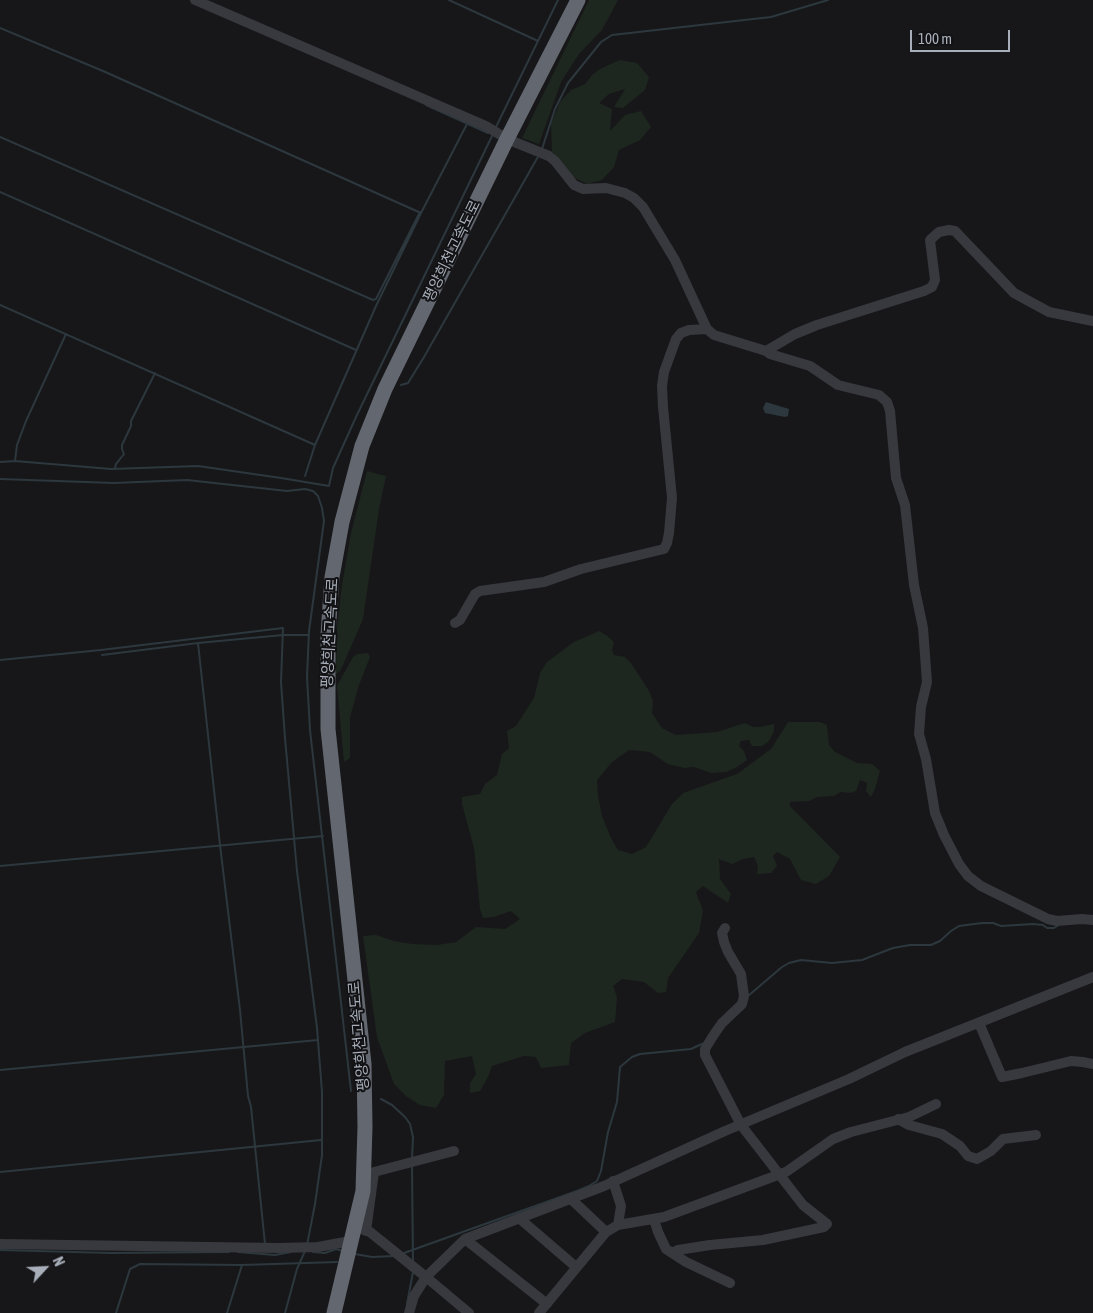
<!DOCTYPE html>
<meta charset="utf-8">
<style>
body{margin:0}
#map{position:relative;width:1093px;height:1313px;overflow:hidden;background:#171719;font-family:"Asap Condensed",sans-serif}
canvas{display:block}
.north{position:absolute;left:20px;top:1243px;width:50px;height:50px;-webkit-text-stroke:4px #121214;paint-order:stroke;rotate:65deg;font-size:14px;font-weight:700;line-height:20px;text-align:center;color:#a8afba}
.north::after{content:'';display:block;margin:auto;width:18px;height:22px;background:#a8afba;clip-path:polygon(50% 0,100% 100%,50% 72%,0 100%)}
.scale{position:absolute;left:910px;top:30px;width:100px;height:22px;box-sizing:border-box;border:2px solid #a8afba;border-top:0;padding-left:6px;font-size:15px;line-height:18px;white-space:nowrap;color:#a8afba;-webkit-text-stroke:4px #121214;paint-order:stroke}
</style>
<div id="map">
<canvas width="1093" height="1313"></canvas>
<div class="north">N</div>
<div class="scale">100 m</div>
</div>
<script>
const c = document.querySelector('canvas').getContext('2d');
c.lineJoin = 'round';
function paint(path, color) {
  c.fillStyle = color;
  c.fill(path, 'evenodd');
}
function poly(rows) {
  const path = new Path2D();
  for (const r of rows) {
    path.moveTo(r[0], r[1]);
    for (let i = 2; i < r.length; i += 2) path.lineTo(r[i], r[i + 1]);
  }
  return path;
}
function stroke(path, color, width, dash) {
  c.strokeStyle = color;
  c.lineWidth = width;
  c.lineCap = dash ? 'butt' : 'round';
  c.setLineDash(dash || []);
  c.stroke(path);
}
function drawText(font, color, halo, rows, align = 'center') {
  c.font = font + ' "Asap Condensed","Noto Sans KR",sans-serif';
  c.lineWidth = 4;
  c.setLineDash([]);
  c.textBaseline = 'middle';
  c.strokeStyle = halo;
  c.fillStyle = color;
  for (const [text, x, y, turn = 0] of rows) {
    c.save();
    c.translate(x, y);
    c.rotate((+turn || 0) * Math.PI / 180);
    c.textAlign = isNaN(turn) ? turn : align;
    if (halo) c.strokeText(text, 0, 0);
    c.fillText(text, 0, 0);
    c.restore();
  }
}
const green = poly([
 [589,0,618,0,602,30,579,54,561,82,539,144,522,138],
 [620,60,637,63,649,77,645,90,623,108,614,107,625,89,609,94,599,103,612,109,610,131,625,115,641,111,651,127,640,140,619,150,614,167,602,180,587,184,573,177,552,151,551,124,560,102,571,90,585,84,593,74,600,69],
 [367,471,386,476,379,509,363,619,343,665,340,671,336,674,337,628,342,585,351,533],
 [599,631,606,635,614,642,612,650,614,655,625,657,631,663,649,691,653,701,652,713,662,728,676,735,717,732,745,723,753,727,760,727,774,724,774,731,769,741,762,746,752,746,749,740,741,741,739,746,744,751,747,760,737,767,726,772,711,773,694,767,684,768,668,764,650,752,629,750,612,762,597,780,598,796,602,816,611,838,618,850,632,854,646,847,672,804,683,793,737,774,771,749,788,722,820,722,827,725,829,745,835,752,857,763,872,764,880,771,875,789,871,797,866,791,867,783,860,780,856,791,850,793,841,792,834,796,817,797,809,801,790,802,790,806,840,857,829,876,816,884,801,880,790,859,777,852,773,856,777,866,771,873,757,874,758,866,754,857,743,859,732,864,719,859,720,879,731,894,728,903,703,886,696,892,703,911,699,933,668,978,666,992,658,993,644,982,622,979,613,986,617,997,615,1022,585,1033,571,1043,569,1065,541,1068,536,1057,524,1056,492,1066,488,1077,480,1091,470,1093,470,1083,476,1074,472,1056,445,1061,444,1095,436,1108,420,1105,406,1096,394,1084,377,1037,363,936,376,935,394,941,412,944,437,945,456,942,476,927,505,929,520,919,511,911,494,917,483,918,480,909,474,848,462,804,462,797,480,794,485,784,497,775,502,754,509,748,507,731,516,726,534,698,540,673,547,662,574,642],
 [368,653,370,657,359,685,350,717,350,758,344,762,337,686,353,657,357,654]
]);
const water = poly([
 [766,402,789,409,788,416,785,417,765,413,763,408]
]);
const stream = poly([
 [449,0,538,41],
 [0,28,103,71,421,213],
 [426,105,488,133],
 [496,127,558,0],
 [0,137,373,300,376,299,420,212],
 [542,149,555,109,568,83,601,42,612,35,771,17,828,0],
 [0,192,356,350],
 [0,305,315,445],
 [401,385,408,383,424,357,539,155],
 [15,461,17,445,26,421,66,334],
 [0,462,15,461,111,469,198,466,281,478,329,486,333,468,356,417,493,134],
 [115,468,116,464,124,454,122,449,122,445,131,426,131,421,155,373],
 [305,476,315,445,376,306,421,213,467,124],
 [0,479,114,483,187,480,287,491,305,489,313,491,318,496,322,508,324,521,309,631,307,677,310,730,351,1091],
 [198,643,220,845,240,1010,248,1096,251,1107,265,1244],
 [102,655,198,643,283,635,309,635],
 [0,660,101,650,283,628,281,682,285,738,297,871,317,1028,322,1092,322,1155,315,1204,307,1245],
 [0,866,323,836],
 [748,996,782,967,789,963,801,960,832,963,862,960,893,948,910,945,931,945,940,941,951,931,959,926,982,923,993,923,1001,926,1033,924,1043,925,1047,928,1054,928,1059,925],
 [0,1070,318,1040],
 [381,1099,392,1105,405,1117,410,1124,413,1137,412,1159],
 [412,1167,413,1262],
 [0,1172,321,1140],
 [0,1250,111,1253,229,1252],
 [238,1252,275,1255,291,1252],
 [313,1252,325,1253,336,1249,343,1251],
 [404,1253,577,1191,589,1186,597,1181,601,1171,608,1132,617,1102,620,1067,632,1057,640,1054,691,1049,704,1043],
 [355,1254,372,1257,394,1256],
 [407,1304,413,1272],
 [116,1313,130,1269,140,1264,242,1265,337,1262],
 [227,1313,242,1265],
 [285,1313,297,1269,305,1251]
]);
const minor = poly([
 [195,0,486,126,507,139,549,156,555,161,574,185,583,189,606,188,625,193,634,198,643,207,675,260,707,329,714,335,766,351,795,334,817,325,924,291,932,287,935,280,930,240,939,232,949,230,955,231,1014,293,1049,312,1093,321],
 [766,351,770,354,810,366,838,385,879,395,887,402,890,411,896,478,905,505,914,585,923,628,927,682,921,707,919,734,926,759,935,813,944,835,959,864,968,876,981,886,1048,919,1057,921,1082,919,1093,920],
 [455,623,460,620,475,594,480,591,544,582,581,569,664,549,667,543,669,533,672,498,663,407,662,386,664,372,676,339,681,333,689,330,707,329],
 [979,1023,1002,1077,1022,1073,1071,1061,1083,1062,1093,1064],
 [898,1119,909,1125,942,1134,960,1146,968,1156,977,1159,991,1151,1003,1139,1036,1135],
 [570,1198,606,1232],
 [519,1218,576,1267],
 [654,1219,658,1232,666,1249,686,1262,730,1283],
 [618,1225,664,1217,786,1172,833,1139,851,1132,909,1117,936,1104],
 [355,1227,370,1232,426,1277,465,1239,604,1186,725,1131,849,1079,905,1052,1093,977],
 [366,1231,374,1172,454,1151],
 [465,1239,547,1304],
 [0,1244,279,1248,318,1247,345,1242],
 [672,1253,678,1250,710,1245,763,1240,824,1227,827,1224,803,1205,741,1125,705,1055,705,1049,713,1036,722,1023,742,1004,744,996,741,974,728,952,724,942,722,933,725,928],
 [409,1313,414,1296,426,1277,469,1313],
 [539,1313,606,1232,618,1225,621,1206,613,1181]
]);
const highway = poly([
 [334,1313,363,1191,365,1127,364,1064,328,729,328,635,332,577,342,522,362,446,385,389,507,139,578,0]
]);
const streetNames = [
 ["평양희천고속도로",452,251,-64],
 ["평양희천고속도로",330,633,-87],
 ["평양희천고속도로",359,1036,-95]
];
paint(green, '#1e271f');
paint(water, '#2c383e');
stroke(stream, '#2c383e', 2);
stroke(minor, '#37393e', 10);
stroke(highway, '#636870', 15);
drawText('15px', '#a8afba', '#121214', streetNames);
</script>
